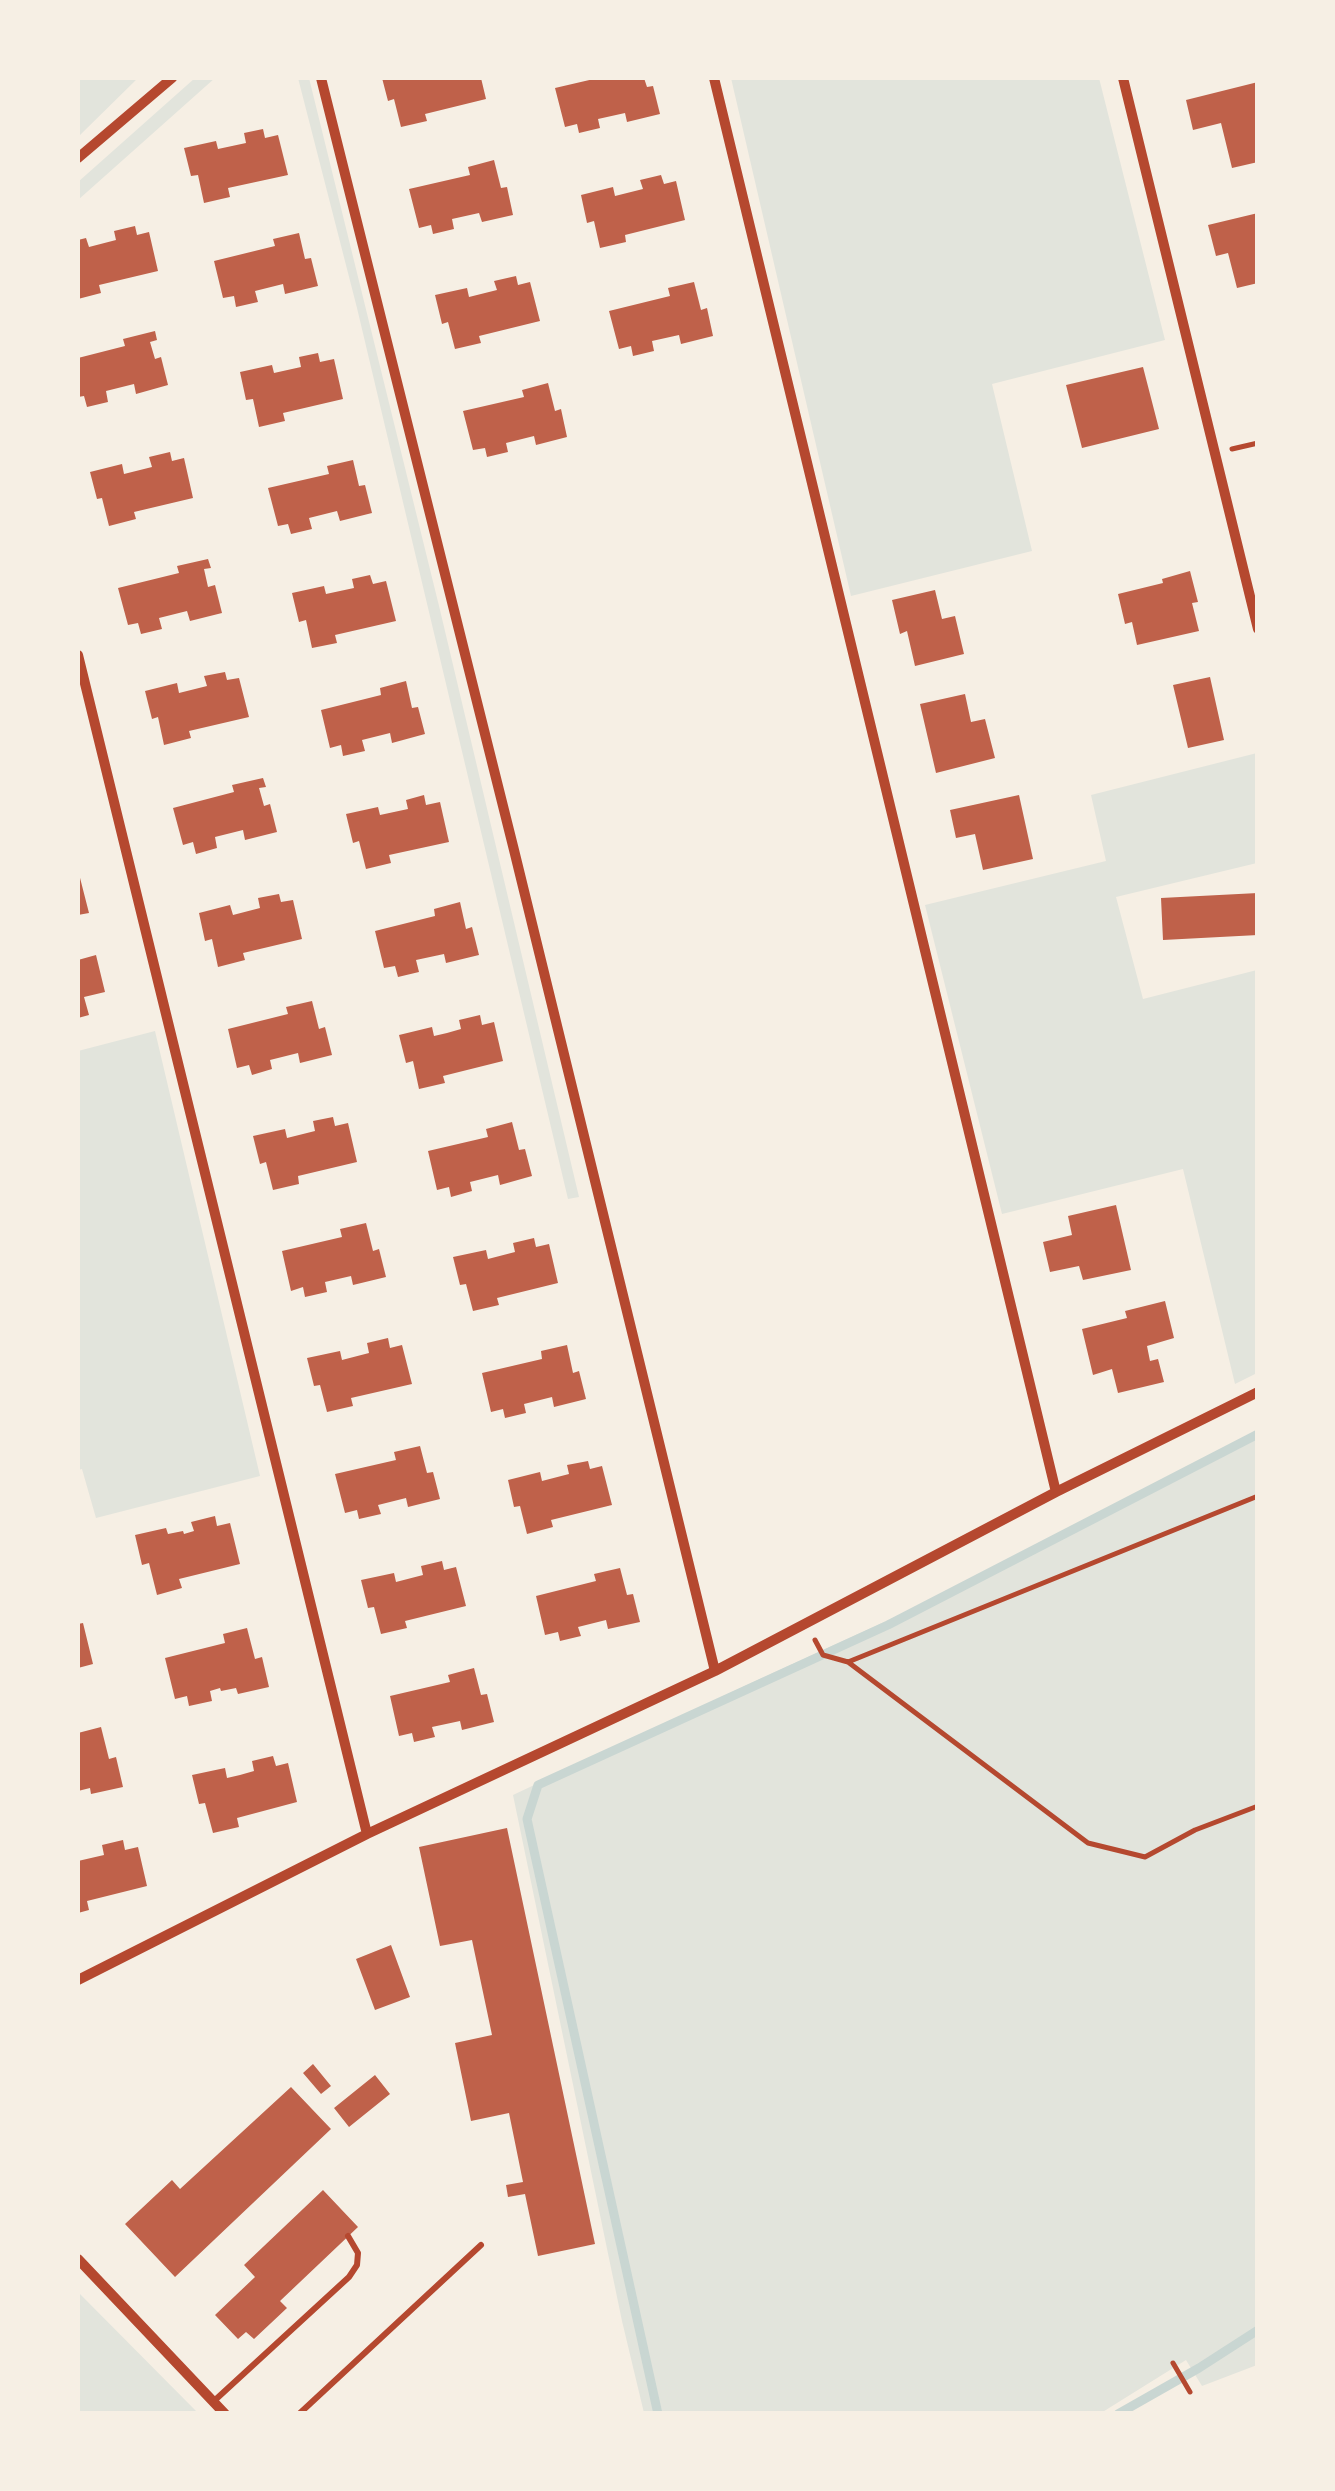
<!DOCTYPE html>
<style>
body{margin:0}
#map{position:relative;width:1335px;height:2491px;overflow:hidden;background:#f6efe4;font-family:Karla,sans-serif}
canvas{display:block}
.frame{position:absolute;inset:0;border:80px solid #f6efe4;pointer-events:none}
</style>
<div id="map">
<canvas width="1335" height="2491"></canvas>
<div class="frame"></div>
</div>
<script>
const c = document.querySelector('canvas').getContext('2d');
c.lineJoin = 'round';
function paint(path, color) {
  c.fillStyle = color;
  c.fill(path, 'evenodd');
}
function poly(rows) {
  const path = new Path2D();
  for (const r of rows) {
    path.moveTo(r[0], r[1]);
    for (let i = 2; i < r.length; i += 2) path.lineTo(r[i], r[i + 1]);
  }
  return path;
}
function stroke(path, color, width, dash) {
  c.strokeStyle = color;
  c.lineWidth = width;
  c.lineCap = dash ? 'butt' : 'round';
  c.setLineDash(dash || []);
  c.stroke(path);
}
const green = poly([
 [78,78,138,78,78,137],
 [195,78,215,78,78,200,78,182],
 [298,78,309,78,440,610,579,1197,568,1199,357,308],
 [731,78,1099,78,1165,340,992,384,1032,551,851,596],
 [1257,753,1257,863,1116,897,1143,999,1257,970,1257,1373,1235,1384,1183,1169,1002,1214,925,905,1106,861,1091,795],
 [155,1031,260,1476,96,1518,82,1469,78,1470,78,1051],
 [1257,1436,1257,2365,1202,2386,1186,2360,1101,2413,644,2413,622,2321,513,1795,749,1684,1021,1559,1172,1477],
 [78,2292,198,2413,78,2413]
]);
const stream = poly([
 [658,2414,527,1819,538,1785,888,1625,1258,1434],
 [1118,2414,1199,2368,1258,2330]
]);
const building = poly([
 [382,78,481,78,486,99,425,114,427,121,401,127,394,99,388,101],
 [598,78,644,78,647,87,653,86,660,114,627,122,625,113,598,119,600,128,579,133,577,124,565,127,555,88],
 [1258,82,1258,162,1232,168,1221,123,1193,130,1186,100],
 [263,129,265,138,278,135,288,175,228,188,230,197,204,203,198,175,191,176,184,148,216,141,218,149,246,143,244,133],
 [494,160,501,188,507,187,513,215,482,222,479,213,452,219,454,229,433,234,431,225,419,228,409,189,470,175,468,167],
 [661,175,664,184,676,181,685,220,625,235,626,242,600,248,594,221,587,223,581,195,613,187,615,196,643,189,640,180],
 [1258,213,1258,283,1237,288,1228,253,1216,256,1208,225],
 [135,226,137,235,149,232,158,271,99,285,101,293,78,299,78,240,86,238,89,247,116,240,114,231],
 [299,233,305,259,311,258,318,286,285,294,283,284,255,291,258,302,236,307,234,296,223,298,214,261,275,246,273,239],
 [516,276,518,285,530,282,540,321,479,336,481,343,455,349,448,322,442,324,435,295,467,288,469,297,497,290,494,281],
 [694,282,701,310,707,308,713,336,681,344,679,335,652,341,654,351,633,356,631,346,619,349,609,311,670,296,668,288],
 [155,331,157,340,150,342,155,359,161,357,168,385,136,394,134,384,106,391,108,402,87,407,84,396,78,397,78,358,125,346,123,339],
 [318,353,320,362,334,359,343,399,283,413,285,421,259,427,253,399,246,400,240,372,272,365,274,373,301,367,299,357],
 [1143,367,1159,429,1082,448,1066,385],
 [548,383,555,411,561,409,567,437,536,445,534,436,506,443,508,452,487,457,485,448,473,450,463,411,524,397,522,390],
 [170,452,172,461,184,458,193,498,134,512,136,519,109,526,102,498,97,499,90,472,122,464,124,474,152,467,149,457],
 [353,460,359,486,365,485,372,513,340,521,337,511,309,518,312,529,291,534,288,524,278,526,268,488,329,474,327,466],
 [208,559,211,568,204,569,208,587,215,585,222,613,190,621,187,611,159,618,162,629,141,634,138,623,128,625,118,588,179,573,177,566],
 [1190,571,1198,602,1192,603,1199,631,1137,645,1132,622,1125,624,1118,594,1163,583,1162,579],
 [370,575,373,584,386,581,396,621,335,635,337,643,312,648,306,620,299,622,292,593,324,586,326,594,354,588,352,579],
 [935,590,942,619,955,616,964,654,915,666,907,631,900,634,892,600],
 [225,672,227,680,239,678,249,717,189,731,191,738,164,745,158,717,152,719,145,691,177,683,179,693,207,686,204,676],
 [1210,677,1224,740,1188,748,1173,685],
 [406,681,412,708,418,707,425,734,392,743,390,733,362,740,365,751,343,756,341,745,330,748,321,710,381,695,380,688],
 [965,694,971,722,985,719,995,758,936,773,920,704],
 [263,778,266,787,259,788,264,806,270,804,277,832,245,840,243,830,215,837,217,848,196,854,193,842,183,845,173,808,234,792,232,785],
 [424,795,426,805,440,802,449,842,389,855,391,863,366,869,359,841,353,843,346,814,378,807,380,815,408,809,406,800],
 [1019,795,1033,859,983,870,975,834,956,838,950,810],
 [78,870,89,913,78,915],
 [1258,893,1258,935,1163,940,1161,898],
 [279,894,281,902,293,900,302,939,243,953,245,960,218,967,212,939,205,941,199,913,230,905,233,915,260,908,258,898],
 [460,902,466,929,472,927,479,955,446,963,444,954,416,960,419,972,398,977,395,966,384,968,375,931,435,916,434,909],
 [96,955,105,992,84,997,89,1015,78,1018,78,960],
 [312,1001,319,1029,325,1027,332,1055,300,1063,298,1053,270,1060,272,1069,252,1075,249,1065,237,1068,228,1029,288,1014,286,1007],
 [480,1015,482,1025,494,1022,503,1061,443,1076,445,1083,419,1089,413,1061,406,1063,399,1035,432,1027,434,1036,447,1033,461,1029,459,1020],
 [333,1117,335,1126,348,1123,357,1162,298,1176,299,1184,273,1190,266,1162,260,1164,253,1136,285,1129,287,1138,315,1131,313,1121],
 [512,1122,519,1150,525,1149,532,1176,500,1185,498,1175,470,1182,472,1191,451,1197,449,1187,437,1190,428,1151,488,1137,486,1129],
 [1116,1205,1131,1270,1083,1280,1079,1266,1050,1272,1043,1242,1072,1235,1068,1216],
 [366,1223,373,1251,379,1249,386,1277,353,1285,351,1276,325,1282,327,1292,305,1297,303,1287,291,1291,282,1251,342,1237,340,1229],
 [534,1238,536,1247,549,1244,558,1283,497,1298,499,1305,473,1311,466,1284,460,1285,453,1257,486,1250,488,1259,515,1252,513,1243],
 [1165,1301,1174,1338,1147,1346,1150,1361,1158,1359,1164,1382,1118,1393,1112,1369,1093,1375,1082,1329,1127,1318,1125,1311],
 [388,1338,390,1348,402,1345,412,1384,351,1398,353,1406,327,1412,320,1385,314,1386,307,1358,340,1351,342,1360,369,1353,367,1343],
 [567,1345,573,1373,579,1371,586,1399,554,1407,552,1397,524,1404,526,1413,505,1418,503,1409,491,1412,482,1373,542,1359,541,1351],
 [420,1446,427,1473,433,1472,440,1499,408,1507,406,1498,378,1505,381,1514,359,1519,357,1510,345,1513,335,1474,396,1460,394,1452],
 [588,1461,590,1469,602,1466,612,1505,551,1520,553,1527,527,1534,520,1506,514,1507,508,1480,540,1472,542,1481,569,1474,567,1465],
 [215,1516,217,1526,230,1523,240,1564,179,1579,182,1588,157,1595,149,1563,142,1565,135,1535,166,1528,168,1534,183,1531,184,1534,194,1531,191,1522],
 [442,1561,444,1570,456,1567,466,1606,405,1621,407,1628,381,1634,374,1607,368,1608,361,1580,394,1573,396,1582,423,1575,421,1566],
 [620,1568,627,1595,633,1594,640,1622,608,1629,606,1620,578,1627,581,1636,560,1641,558,1632,545,1635,536,1596,596,1581,594,1574],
 [83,1623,93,1664,78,1668,78,1624],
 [247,1628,255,1659,262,1657,269,1687,238,1694,236,1688,221,1691,220,1688,210,1691,212,1701,189,1706,187,1696,175,1699,165,1658,225,1643,223,1634],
 [474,1668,481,1695,487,1694,494,1722,462,1730,460,1721,432,1727,435,1737,414,1742,412,1733,399,1736,390,1696,450,1682,448,1675],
 [101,1727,109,1759,116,1757,123,1787,91,1794,90,1788,78,1791,78,1733],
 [273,1756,276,1766,288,1763,297,1802,237,1818,239,1827,213,1833,205,1803,199,1804,192,1775,225,1768,227,1778,240,1775,254,1771,252,1761],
 [507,1828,595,2244,538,2256,525,2194,508,2197,506,2185,523,2182,509,2113,471,2121,455,2043,492,2035,472,1940,440,1946,419,1847],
 [123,1840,125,1850,138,1847,147,1886,87,1901,89,1910,78,1913,78,1861,104,1855,102,1845],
 [391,1945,410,1997,375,2010,356,1959],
 [313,2064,331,2086,321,2094,303,2073],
 [375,2075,390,2094,349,2127,334,2108],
 [291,2087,331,2129,175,2277,125,2224,172,2180,180,2189],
 [323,2190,358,2227,280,2301,287,2308,254,2339,246,2332,238,2339,215,2315,255,2277,244,2265]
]);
const path = poly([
 [1232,449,1258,443],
 [815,1640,823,1655,848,1662,1258,1496],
 [848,1662,1088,1843,1145,1857,1195,1830,1258,1806],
 [1173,2363,1190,2392]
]);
const service = poly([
 [214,2401,349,2277,357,2265,358,2253,348,2236],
 [299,2414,481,2245]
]);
const minor = poly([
 [321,78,514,850,715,1671],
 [714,78,1056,1492],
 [1123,78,1258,629],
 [78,158,172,78],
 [78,655,367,1834],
 [78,1980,367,1834,715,1671,1056,1492,1258,1392],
 [78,2259,225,2414]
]);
paint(green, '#e2e4dc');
stroke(stream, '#c9d6d2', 9);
paint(building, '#bf614a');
stroke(path, '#b5482f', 5);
stroke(service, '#b5482f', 6);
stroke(minor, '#b5482f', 10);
</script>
